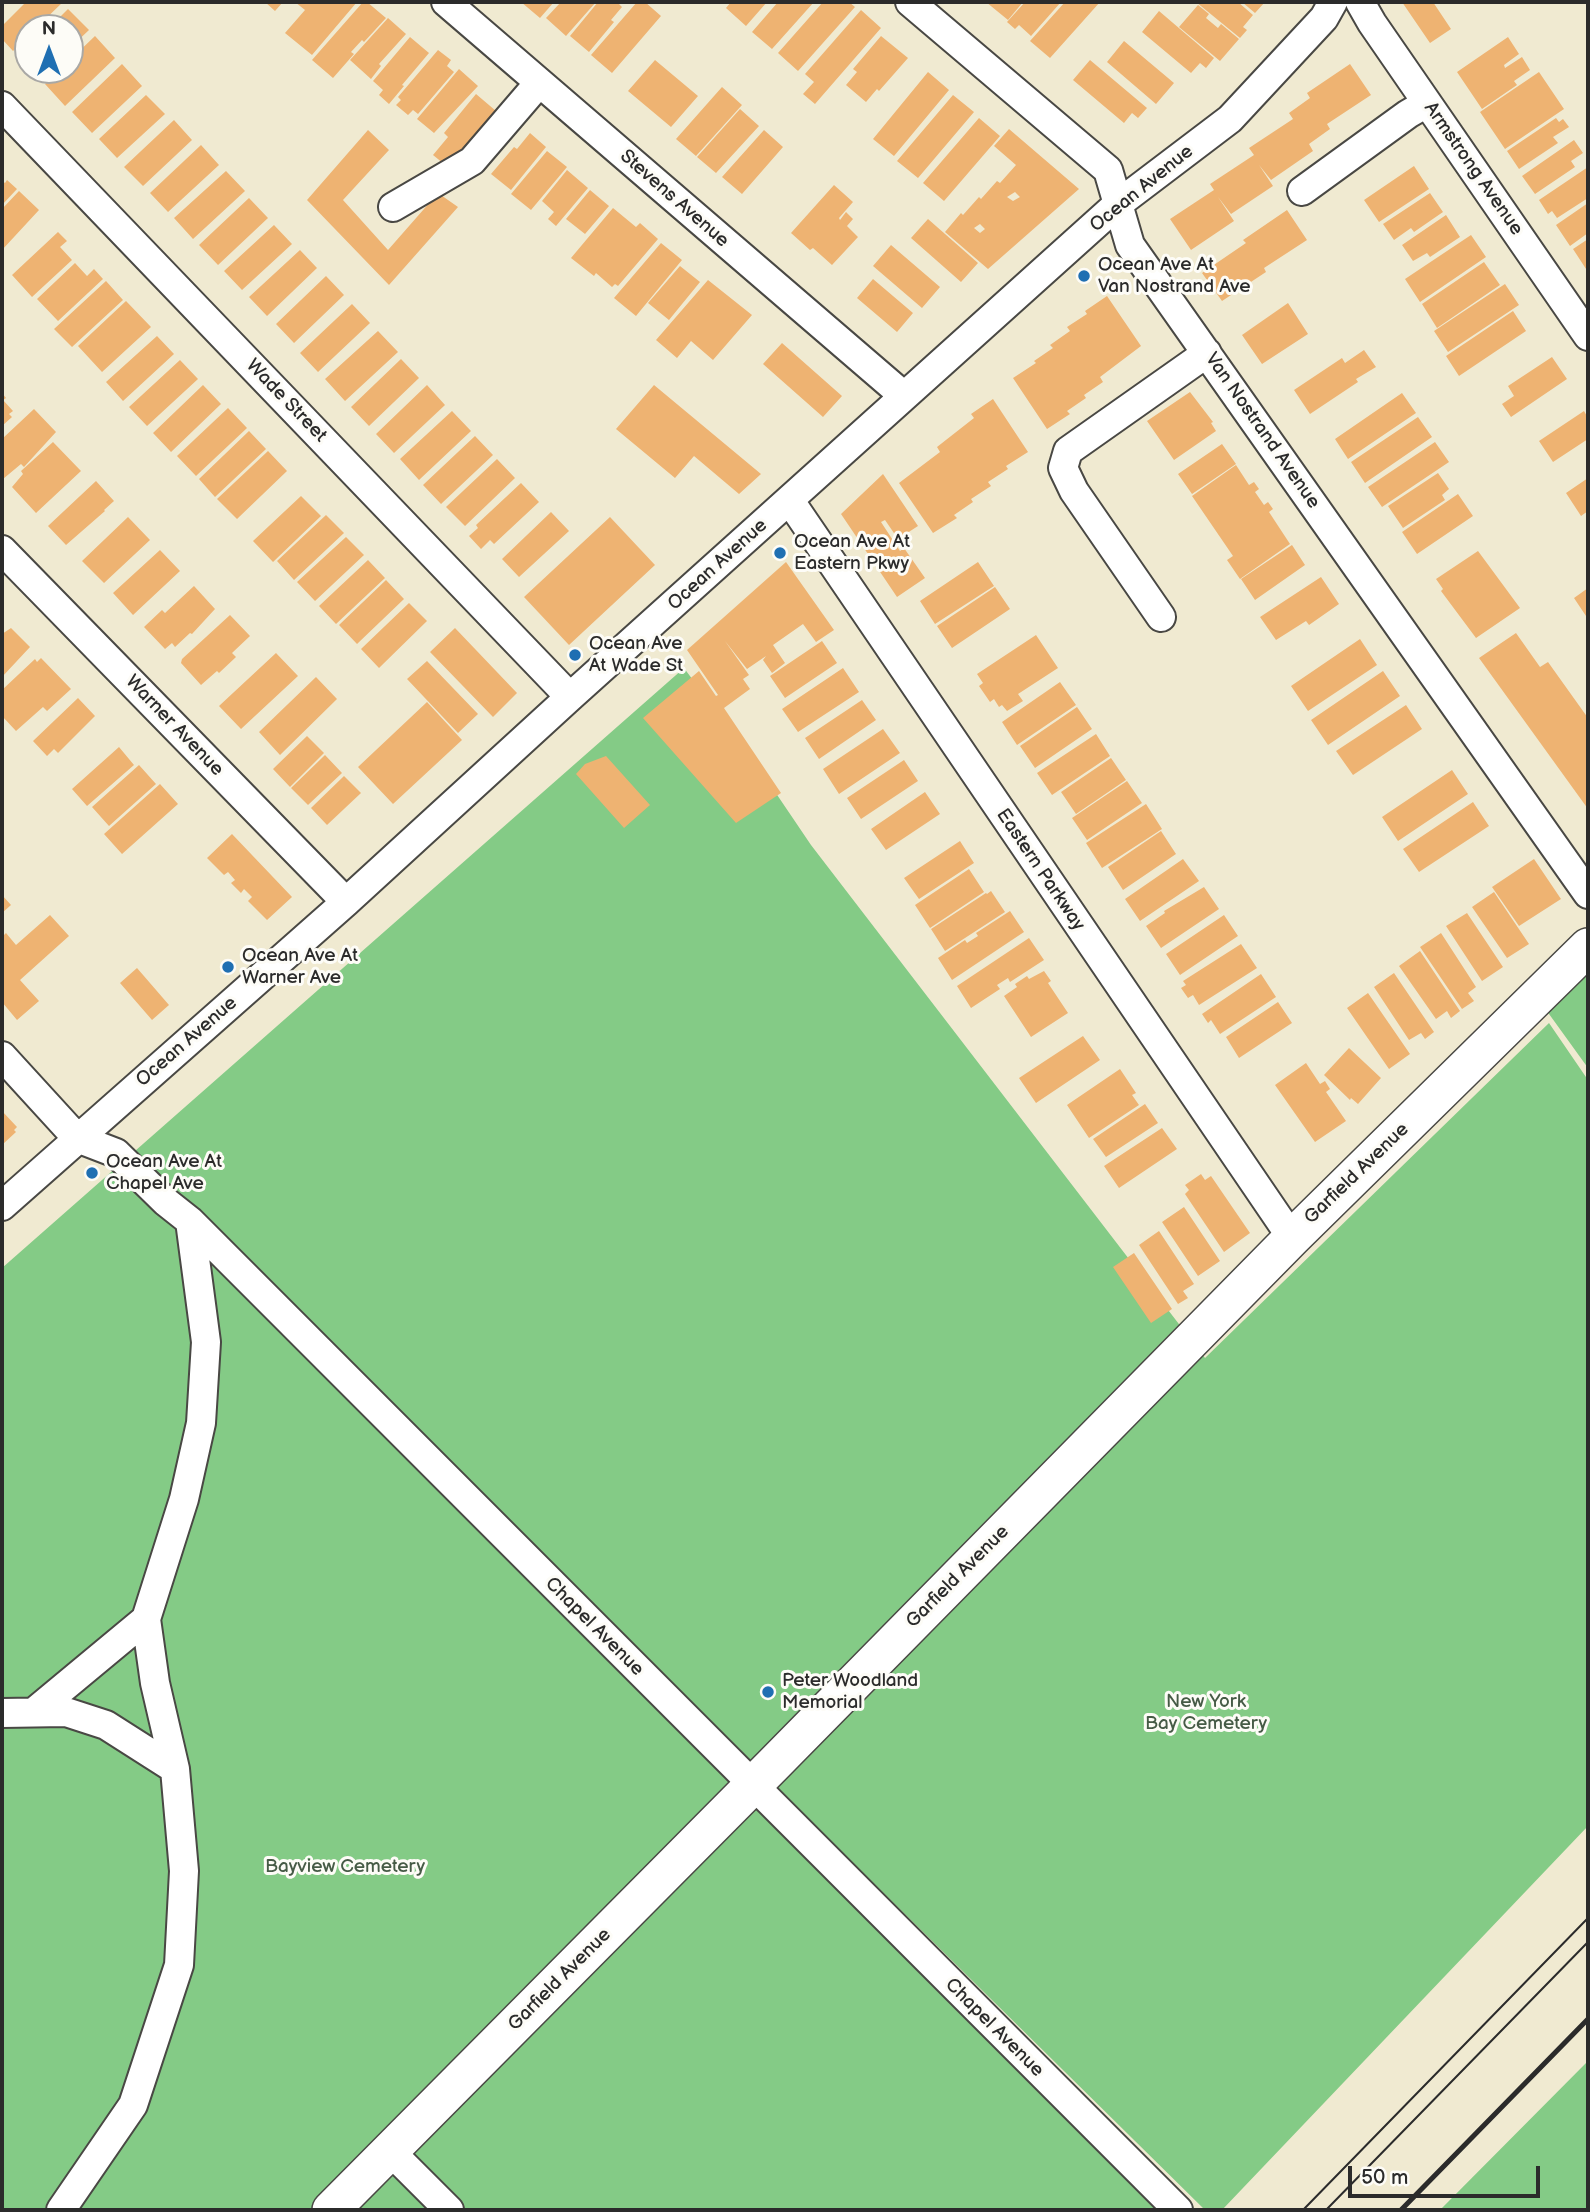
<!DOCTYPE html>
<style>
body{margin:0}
#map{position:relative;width:1590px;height:2212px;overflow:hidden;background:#f0ead1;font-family:"Balsamiq Sans",sans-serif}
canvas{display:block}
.frame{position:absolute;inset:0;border:4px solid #2b2b2b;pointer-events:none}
.north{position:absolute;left:14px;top:14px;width:70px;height:70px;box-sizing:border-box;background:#fdfcf7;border:2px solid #a9a8a5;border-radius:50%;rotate:0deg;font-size:19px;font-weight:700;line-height:28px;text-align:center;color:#2b2b2b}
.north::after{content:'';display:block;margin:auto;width:24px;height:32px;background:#1f6fb2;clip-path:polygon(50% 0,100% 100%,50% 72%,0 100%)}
.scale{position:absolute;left:1348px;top:2166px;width:192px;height:32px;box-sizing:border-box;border:4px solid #2b2b2b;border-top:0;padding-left:9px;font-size:21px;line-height:24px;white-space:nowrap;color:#2b2b2b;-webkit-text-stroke:5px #fdfcf7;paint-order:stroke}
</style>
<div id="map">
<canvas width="1590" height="2212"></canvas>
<div class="frame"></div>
<div class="north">N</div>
<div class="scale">50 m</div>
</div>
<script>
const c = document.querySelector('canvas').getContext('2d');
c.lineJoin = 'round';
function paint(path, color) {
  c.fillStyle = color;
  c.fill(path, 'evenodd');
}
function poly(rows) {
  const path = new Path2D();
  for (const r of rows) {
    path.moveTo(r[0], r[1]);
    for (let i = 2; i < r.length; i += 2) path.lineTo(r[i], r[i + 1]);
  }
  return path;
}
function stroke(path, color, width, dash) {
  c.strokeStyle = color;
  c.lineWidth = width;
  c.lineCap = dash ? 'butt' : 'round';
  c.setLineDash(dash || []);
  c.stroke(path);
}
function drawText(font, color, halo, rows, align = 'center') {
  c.font = font + ' "Balsamiq Sans",sans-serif';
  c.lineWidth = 6;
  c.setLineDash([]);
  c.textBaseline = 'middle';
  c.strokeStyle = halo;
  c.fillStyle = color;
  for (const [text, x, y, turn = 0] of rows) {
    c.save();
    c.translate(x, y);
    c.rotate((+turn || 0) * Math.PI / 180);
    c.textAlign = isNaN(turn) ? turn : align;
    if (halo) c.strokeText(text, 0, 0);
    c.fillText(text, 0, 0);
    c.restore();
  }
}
const green = poly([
 [684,668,765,777,811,845,1205,1358,1549,1023,1588,1080,1588,1826,1222,2210,1205,2210,784,1795,219,1250,1165,2210,2,2210,2,1268],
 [1588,947,1588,1068,1544,1007],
 [1588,2061,1588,2210,1440,2210]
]);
const building = poly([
 [26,2,63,2,36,28,28,28,28,36,13,51,2,39,2,26],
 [265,2,283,2,275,11],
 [295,2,357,2,312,55,285,33,305,10],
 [363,2,367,2,386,18,364,42,362,40,351,52,354,54,333,78,312,60],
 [521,2,554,2,540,18],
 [561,2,596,2,566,36,546,18],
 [598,2,620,2,619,4,622,7,611,20,614,22,589,52,570,36],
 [637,2,645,2,661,16,612,73,591,55],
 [731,2,767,2,746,26,726,8],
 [778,2,814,2,772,49,752,32],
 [823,2,849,2,855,7,798,71,778,53],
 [986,2,1023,2,1008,20],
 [1025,2,1061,2,1031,36,1019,25,1015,29,1007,22],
 [1065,2,1100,2,1050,58,1030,41],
 [1196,2,1238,2,1253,15,1243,27,1247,30,1240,38],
 [1242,2,1265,2,1255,13],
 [1402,2,1433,2,1451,29,1430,43],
 [1198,5,1209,14,1206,18,1218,28,1221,24,1239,39,1220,61,1179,27],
 [68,9,89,30,70,48,70,28,49,28],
 [861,10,881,28,815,104,803,94,814,82,805,74],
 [1159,11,1214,58,1206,68,1200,63,1191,73,1142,32],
 [388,18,406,34,379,64,381,66,371,79,350,60],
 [95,36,115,58,65,106,45,84,59,70,70,70,70,60],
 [881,36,908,58,879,91,877,89,866,102,846,85,857,72,853,69],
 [410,37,429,53,402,85,404,86,389,104,379,95,383,90,373,81],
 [1508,37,1519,54,1504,65,1505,68,1522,57,1530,70,1514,81,1517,85,1482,109,1457,72],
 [1124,41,1174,83,1156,104,1107,62],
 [28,49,28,65,20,57],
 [438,50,451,60,447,66,454,72,418,114,413,110,408,115,396,105,401,100,398,97],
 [655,60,698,96,671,127,628,91],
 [1090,60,1147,108,1138,118,1132,113,1124,123,1073,80],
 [122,64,142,86,92,133,72,112],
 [1350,64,1371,95,1327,124,1330,129,1309,144,1313,151,1271,180,1259,165,1273,186,1231,214,1218,197,1234,221,1191,250,1170,219,1214,190,1210,184,1254,155,1249,148,1293,119,1289,113,1310,98,1307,93],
 [459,69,478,86,434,133,417,119],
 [33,70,48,70,41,77],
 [928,72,949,90,894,156,873,139],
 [1539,72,1564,109,1505,149,1480,112],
 [722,87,742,105,696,156,676,139],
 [476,94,496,111,449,168,433,155,448,137,444,133],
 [146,95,165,114,117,158,99,139],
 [953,95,974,112,918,178,897,161],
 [740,109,759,126,716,173,697,157],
 [979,118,1000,136,944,201,923,183],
 [1556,118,1559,122,1563,119,1569,127,1553,137,1558,143,1519,169,1507,151],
 [174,120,192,140,143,186,124,167],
 [1009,129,1079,189,988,269,945,232,961,213,963,215,979,197,981,199,997,181,1000,183,1016,165,994,146],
 [1015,192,1020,197,1013,201,1007,197],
 [980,224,985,229,980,233,974,228],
 [368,130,389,150,343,200,388,250,438,193,458,207,389,285,307,200],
 [764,130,783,147,742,194,722,177],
 [530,133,546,147,511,190,491,174,514,147,517,149],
 [1574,140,1583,153,1571,161,1575,167,1535,194,1522,176],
 [201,145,219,165,168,212,150,193],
 [547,151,567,167,531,210,511,194],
 [1414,166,1429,189,1379,222,1364,200],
 [1588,167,1588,198,1557,218,1552,211,1548,214,1539,200],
 [567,170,588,188,556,226,548,219,554,212,542,201],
 [226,171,245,191,193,239,174,218],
 [7,180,17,189,2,205,2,181,5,183],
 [834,185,853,202,839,218,840,220,846,212,853,219,847,226,858,237,832,265,813,248,810,250,791,233],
 [590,190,609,206,585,234,566,219],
 [19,191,39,210,2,250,2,209],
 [1430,193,1443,212,1414,232,1411,228,1394,240,1383,224],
 [249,198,268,218,218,265,199,245],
 [1588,203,1588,233,1570,246,1556,225],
 [613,208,636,227,640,223,658,239,618,286,615,284,612,287,596,273,594,276,571,258],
 [1287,210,1307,240,1264,268,1266,272,1222,301,1202,273,1246,243,1243,240],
 [1446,215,1460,237,1430,257,1427,253,1413,261,1402,245],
 [928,219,978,263,961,282,911,238],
 [274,225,292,244,242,290,224,271],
 [58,232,67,241,60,247,72,260,32,297,12,275],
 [1471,235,1486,257,1420,302,1405,279],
 [1588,239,1588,272,1573,249],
 [661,243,682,260,636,316,614,298],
 [891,245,940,287,922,308,873,266],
 [300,250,317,268,267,316,249,297],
 [1484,262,1500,285,1437,328,1422,304],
 [75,263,87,276,94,269,103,279,58,321,37,299],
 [680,266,700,282,669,320,648,303],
 [326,276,344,295,294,343,276,324],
 [873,279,913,313,897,332,857,298],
 [708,280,752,315,713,360,691,341,677,358,656,340],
 [106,281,123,300,72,347,54,329],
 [1505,284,1519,305,1448,352,1434,331],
 [1107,296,1141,346,1100,377,1103,382,1084,395,1086,398,1067,411,1070,414,1047,429,1013,378,1036,363,1034,361,1053,348,1050,345,1070,331,1067,327,1087,314,1085,311],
 [126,301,151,327,102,372,78,346],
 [1288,303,1308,334,1262,364,1242,335],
 [352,304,370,323,318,372,300,353],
 [1513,311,1526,331,1459,376,1446,356],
 [378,331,398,352,345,401,325,379],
 [157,336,174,354,123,401,106,382],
 [782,343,842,396,823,417,763,364],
 [1364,350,1376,367,1356,379,1358,382,1310,414,1294,390,1342,358,1345,363],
 [1552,357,1567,379,1511,417,1502,404,1514,396,1508,386],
 [401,359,419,378,369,426,351,407],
 [180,360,198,379,147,426,129,407],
 [203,385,221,404,171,452,153,433],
 [427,385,445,405,394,453,376,434],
 [654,385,761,474,739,494,694,456,675,478,616,429],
 [1190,392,1213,422,1211,423,1216,431,1174,460,1147,421],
 [2,393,6,398,3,400,13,411,9,414,12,417,2,426],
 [1402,393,1416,413,1348,459,1335,439],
 [993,399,1028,452,1006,466,1008,469,988,482,991,486,971,499,973,502,954,515,957,518,933,533,899,483,940,452,937,447,974,418,971,414],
 [228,408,247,428,196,476,177,456],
 [34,409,56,432,24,467,21,464,3,479,2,439],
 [452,411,471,431,419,480,400,459],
 [1584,411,1588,418,1588,439,1553,462,1539,441],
 [1418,417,1432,437,1365,483,1351,462],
 [249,431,266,449,215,497,199,479],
 [475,436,493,455,441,504,423,485],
 [53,442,81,471,36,513,12,487,23,474,21,471],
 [1435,442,1449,462,1382,507,1368,487],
 [1222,444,1236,464,1192,494,1178,474],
 [268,451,287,471,237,519,217,499],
 [497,459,515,478,465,526,446,507],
 [1236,465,1249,485,1254,482,1259,489,1255,492,1264,505,1268,502,1273,509,1269,512,1290,544,1240,579,1227,560,1233,556,1192,496],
 [1438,473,1449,489,1442,495,1445,500,1403,528,1388,506],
 [883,474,918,526,898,539,885,520,881,522,900,551,904,548,925,578,897,597,841,514],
 [1588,478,1588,511,1581,516,1566,493],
 [96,481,114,501,104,510,105,511,66,545,48,526],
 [521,483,539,502,494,544,490,540,481,549,469,536,478,528,476,525],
 [1458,494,1473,516,1417,554,1402,532],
 [301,496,321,516,273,562,253,541],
 [551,512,569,531,519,577,502,559],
 [326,515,344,533,294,580,277,561],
 [128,517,150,540,104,583,82,561],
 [610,517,655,565,569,645,524,597],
 [346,537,364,555,315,601,297,582],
 [1292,545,1305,565,1255,600,1241,579],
 [160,550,180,571,133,615,113,593],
 [1478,551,1520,608,1476,638,1441,591,1443,589,1436,579],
 [368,560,385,578,336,624,319,606],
 [786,562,834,630,816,642,803,624,773,645,785,663,772,673,763,660,766,656,747,669,725,641,749,675,743,679,750,689,724,708,781,793,736,823,643,718,699,671,716,696,718,695,687,650],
 [978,562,994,586,935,624,920,601],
 [1321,577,1339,604,1309,625,1306,621,1276,640,1260,617],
 [386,580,404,599,357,644,339,625],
 [194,586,215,609,192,634,190,633,175,647,172,643,165,649,144,627,162,610,165,613],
 [995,587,1010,609,952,648,937,626],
 [1588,588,1588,619,1574,598],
 [409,603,427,621,379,668,361,649],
 [230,615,250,636,232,653,236,657,219,673,217,671,201,685,181,663,182,659],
 [11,628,30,647,2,677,2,634],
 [455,628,517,693,493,717,430,652],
 [1516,633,1540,667,1548,662,1588,718,1588,809,1479,658],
 [1036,635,1058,668,1018,694,1023,701,1007,711,1002,705,999,707,994,699,990,702,979,686,983,683,977,674],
 [1360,639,1377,665,1308,711,1291,686],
 [822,641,837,663,785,698,770,676],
 [276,653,298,676,241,729,219,706],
 [41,658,71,689,47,711,43,707,16,731,2,716,2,690,35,659,37,662],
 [427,661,478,714,458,733,407,679],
 [843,668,859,692,798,732,782,709],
 [1383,671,1400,696,1328,745,1311,720],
 [316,677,337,699,280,755,259,732],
 [1060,682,1076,705,1017,745,1002,722],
 [78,698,95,716,58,753,54,749,47,756,33,741],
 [862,700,876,720,819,759,805,738],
 [427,702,462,740,393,804,358,767],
 [1406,705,1422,729,1353,775,1336,751],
 [1077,707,1092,729,1035,768,1020,746],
 [883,729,900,753,839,794,823,769],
 [1096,734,1110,756,1052,795,1037,773],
 [307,736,324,753,290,787,273,769],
 [119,747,134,765,87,806,72,789],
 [325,755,342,773,308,805,291,788],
 [606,756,650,805,624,828,576,774,585,764],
 [1111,758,1126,780,1076,814,1061,792],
 [904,760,918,781,861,819,847,798],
 [139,765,156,784,109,826,92,807],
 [1452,770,1468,794,1398,841,1382,817],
 [344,776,361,793,327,825,311,808],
 [1127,781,1142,803,1087,840,1072,818],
 [160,784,178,804,122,854,104,834],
 [925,792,940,814,886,850,871,829],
 [1473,802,1489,826,1419,872,1403,849],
 [1146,804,1162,829,1102,868,1086,843],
 [1161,831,1176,854,1123,890,1108,867],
 [232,834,292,897,267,920,248,901,252,897,244,889,241,893,231,883,235,880,228,872,224,875,207,858],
 [960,841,974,863,919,899,904,878],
 [1183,859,1199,881,1140,921,1125,899],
 [1534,859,1561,899,1519,926,1492,887],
 [969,869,984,892,930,928,915,905],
 [1204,887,1219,909,1161,948,1146,926,1165,913,1164,911],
 [991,891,1005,912,945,951,931,929,986,893,987,894],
 [1494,892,1529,944,1507,958,1472,907],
 [2,895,11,905,2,913],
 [1010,911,1024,932,952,980,938,958,965,940,967,943,978,936,976,933],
 [1467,913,1503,967,1482,981,1446,926],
 [50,915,69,936,20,980,39,1001,17,1020,2,1002,2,937,6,933,16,945],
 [1224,915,1238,936,1180,975,1166,954],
 [1441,933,1476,987,1468,993,1474,1001,1462,1009,1420,947],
 [1029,938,1044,960,1010,982,1008,978,997,985,1000,989,971,1008,957,986],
 [1241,944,1257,968,1199,1005,1193,995,1188,998,1181,988,1186,985,1183,981],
 [1420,951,1460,1011,1451,1018,1447,1011,1436,1019,1399,966],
 [137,968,169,1005,152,1020,120,983],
 [1044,971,1051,981,1048,983,1068,1013,1031,1037,1004,996,1017,987,1015,984,1027,976,1029,979],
 [1394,973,1434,1032,1425,1039,1421,1033,1409,1040,1374,987],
 [1261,974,1276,997,1220,1034,1211,1020,1208,1023,1202,1014],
 [1368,993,1410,1054,1389,1069,1347,1008],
 [1278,1002,1292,1023,1239,1058,1226,1037],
 [1083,1036,1100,1060,1036,1103,1019,1078],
 [1349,1048,1381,1078,1358,1104,1351,1098,1350,1100,1324,1075],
 [1306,1063,1320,1084,1325,1081,1330,1089,1326,1092,1346,1121,1315,1142,1275,1085],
 [1120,1069,1136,1093,1132,1095,1139,1105,1089,1138,1067,1105],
 [1145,1104,1158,1123,1106,1157,1093,1139],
 [2,1111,17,1127,14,1130,16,1132,2,1145],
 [1162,1128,1177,1149,1119,1188,1104,1166],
 [1201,1174,1205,1180,1211,1176,1250,1233,1224,1252,1185,1194,1189,1190,1185,1185],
 [1184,1207,1220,1261,1198,1276,1162,1222],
 [1159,1231,1194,1284,1183,1291,1188,1298,1178,1304,1139,1245],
 [1134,1253,1172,1309,1151,1323,1113,1267]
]);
const minor = poly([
 [446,2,904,396],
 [910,2,1108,170,1130,245,1588,894],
 [1360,2,1372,23,1588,336],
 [2,106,570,697],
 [1302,191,1408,114,1427,103],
 [393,207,472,161,539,83],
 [790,501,1292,1238],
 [2,550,346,902],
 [1161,617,1074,491,1063,468,1068,451,1207,353],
 [2,1056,77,1138,116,1153,166,1202,190,1221,1178,2210],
 [2,1206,346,902,570,697,1118,204,1230,119,1324,18,1333,2],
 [34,1712,146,1619],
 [2,1713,66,1712,106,1725,175,1769],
 [390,2151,449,2210],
 [61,2210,133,2105,179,1965,184,1871,175,1769,155,1683,146,1619,184,1499,201,1423,206,1342,190,1221]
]);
const major = poly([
 [331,2210,773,1765,1292,1238,1588,947]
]);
const tram = poly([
 [1303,2210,1588,1918],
 [1326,2210,1588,1942]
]);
const rail = poly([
 [1401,2210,1588,2019]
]);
const markers = [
 [1084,276,7,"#1f6fb2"],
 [780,553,7,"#1f6fb2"],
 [575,655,7,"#1f6fb2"],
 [228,967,7,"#1f6fb2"],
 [92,1173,7,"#1f6fb2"],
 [768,1692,7,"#1f6fb2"]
];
const streetNames = [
 ["Armstrong Avenue",1473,169,55],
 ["Ocean Avenue",1142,189,-39],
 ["Stevens Avenue",674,199,41],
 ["Wade Street",286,401,46],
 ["Van Nostrand Avenue",1262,431,55],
 ["Ocean Avenue",718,565,-42],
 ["Warner Avenue",174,726,46],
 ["Eastern Parkway",1040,870,56],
 ["Ocean Avenue",187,1042,-41],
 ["Garfield Avenue",1357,1174,-44],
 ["Garfield Avenue",958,1577,-45],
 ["Chapel Avenue",594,1627,45],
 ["Garfield Avenue",560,1980,-45],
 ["Chapel Avenue",994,2028,45]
];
const poiNames = [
 ["Ocean Ave At",1098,265],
 ["Van Nostrand Ave",1098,287],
 ["Ocean Ave At",794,542],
 ["Eastern Pkwy",794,564],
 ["Ocean Ave",589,644],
 ["At Wade St",589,666],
 ["Ocean Ave At",242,956],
 ["Warner Ave",242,978],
 ["Ocean Ave At",106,1162],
 ["Chapel Ave",106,1184],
 ["Peter Woodland",782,1681],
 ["Memorial",782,1703]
];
const parkNames = [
 ["New York",1206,1702],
 ["Bay Cemetery",1206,1724],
 ["Bayview Cemetery",345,1867]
];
paint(green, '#84cb86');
paint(building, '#eeb372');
stroke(minor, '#494844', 32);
stroke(major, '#494844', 40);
stroke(minor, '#fff', 28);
stroke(major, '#fff', 37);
stroke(tram, '#2b2b2b', 2);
stroke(rail, '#2b2b2b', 5);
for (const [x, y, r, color] of markers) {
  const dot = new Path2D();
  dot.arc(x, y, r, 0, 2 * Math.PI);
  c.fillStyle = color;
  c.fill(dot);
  stroke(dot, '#fdfcf7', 2.5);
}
drawText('19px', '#2b2b2b', '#fdfcf7', streetNames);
drawText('19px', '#2b2b2b', '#fdfcf7', poiNames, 'left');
drawText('19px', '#465b46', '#fdfcf7', parkNames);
</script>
